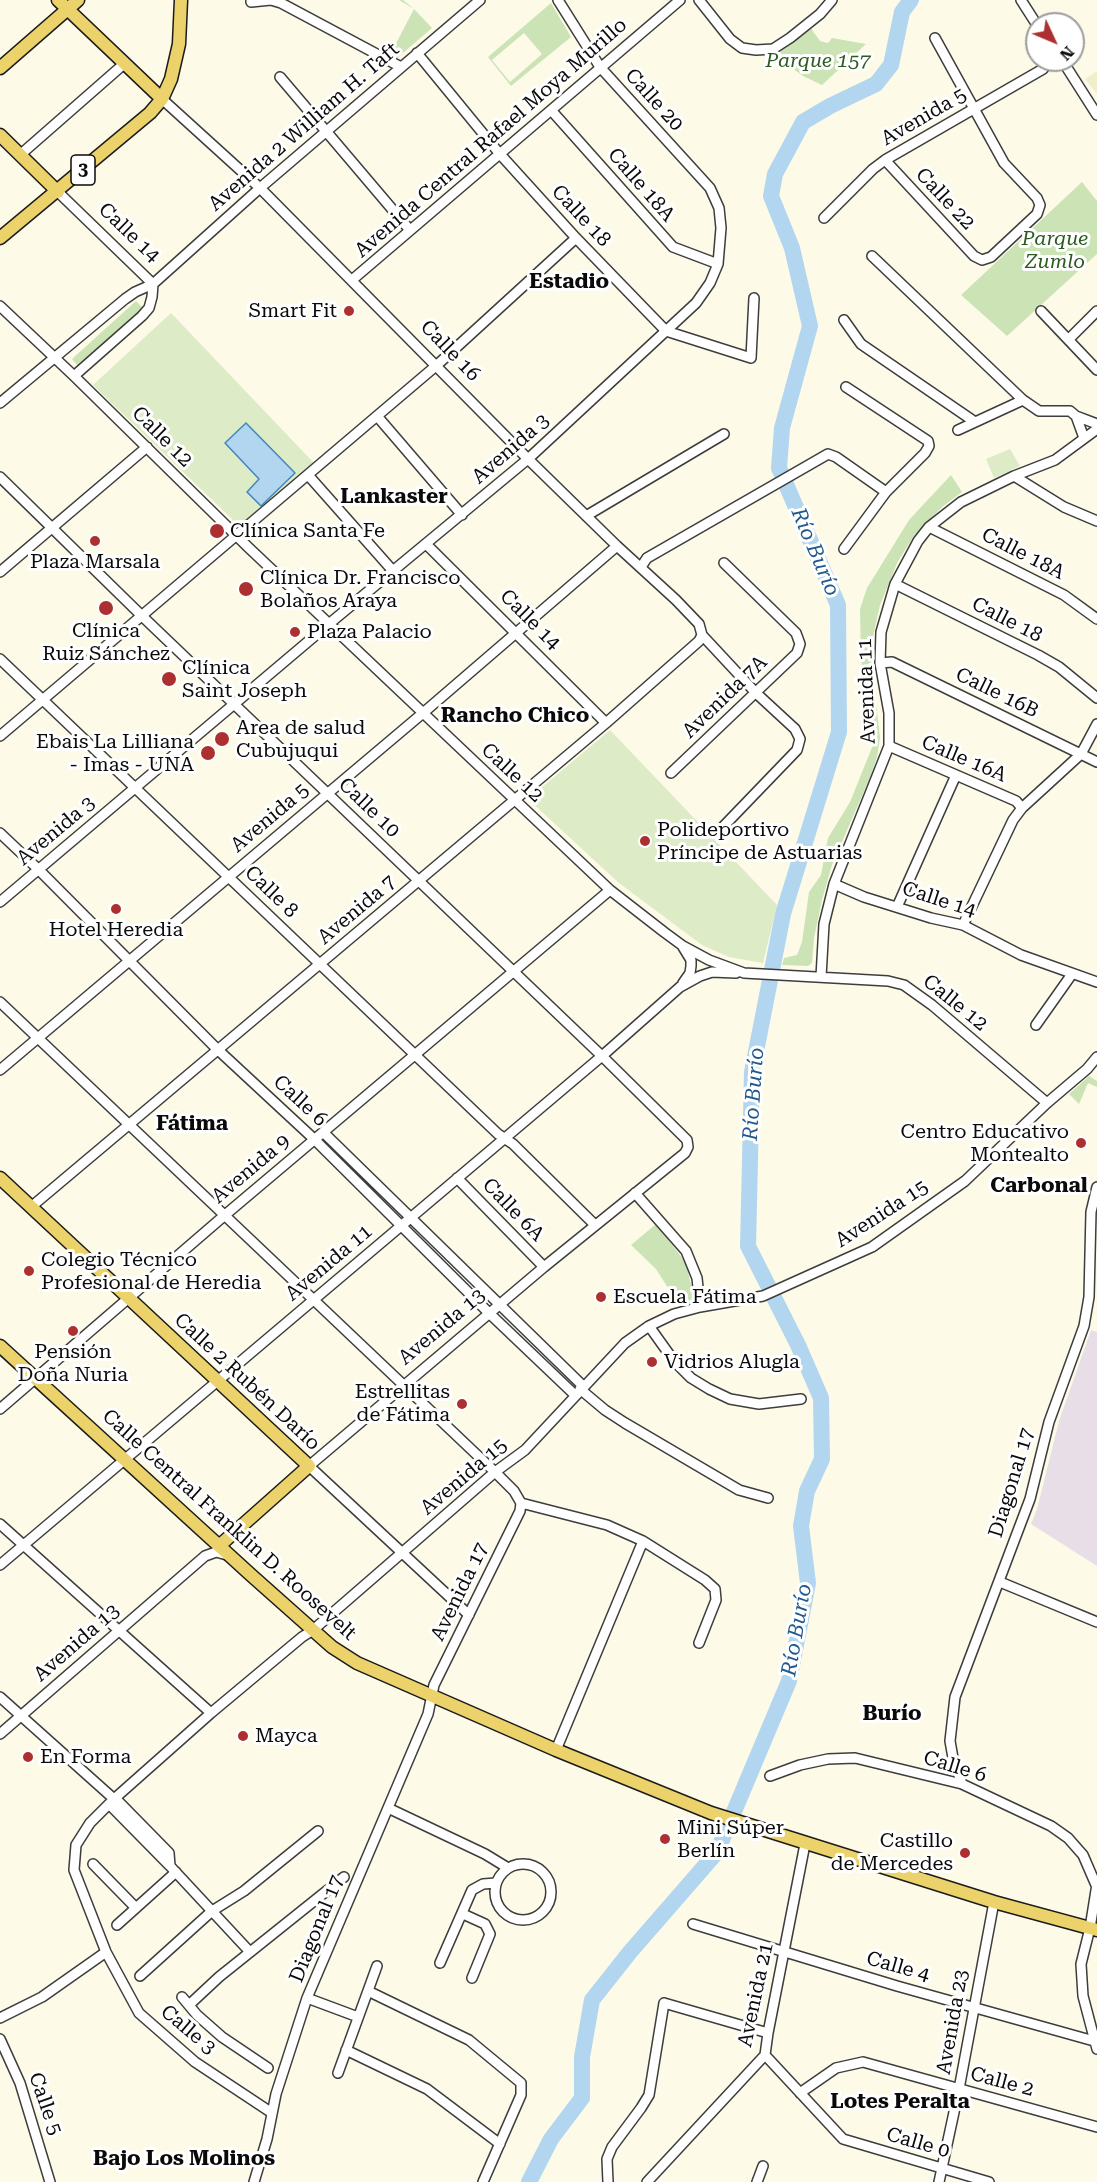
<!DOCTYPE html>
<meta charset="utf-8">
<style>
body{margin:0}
#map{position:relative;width:1097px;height:2182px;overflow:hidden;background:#fdfae8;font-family:"Roboto Serif",serif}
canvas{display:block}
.north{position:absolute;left:1025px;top:12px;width:60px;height:60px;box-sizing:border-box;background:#fff;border:2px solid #9d9d9d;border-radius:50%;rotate:134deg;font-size:16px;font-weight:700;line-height:24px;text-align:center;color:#0a0a0a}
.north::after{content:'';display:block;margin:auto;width:21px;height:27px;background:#ac3030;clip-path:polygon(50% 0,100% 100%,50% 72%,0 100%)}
</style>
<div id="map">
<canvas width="1097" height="2182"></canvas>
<div class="north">N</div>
</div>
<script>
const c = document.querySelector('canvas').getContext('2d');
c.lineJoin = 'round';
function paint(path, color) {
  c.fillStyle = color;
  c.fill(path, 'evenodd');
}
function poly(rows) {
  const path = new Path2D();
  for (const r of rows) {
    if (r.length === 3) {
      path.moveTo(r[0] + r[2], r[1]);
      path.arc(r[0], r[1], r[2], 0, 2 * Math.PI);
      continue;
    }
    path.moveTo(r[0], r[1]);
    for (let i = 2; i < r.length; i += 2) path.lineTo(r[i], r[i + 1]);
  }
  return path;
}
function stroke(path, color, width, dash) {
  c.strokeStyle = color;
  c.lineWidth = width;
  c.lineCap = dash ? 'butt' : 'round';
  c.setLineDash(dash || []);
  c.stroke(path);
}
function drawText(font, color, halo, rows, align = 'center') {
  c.font = font + ' "Roboto Serif",serif';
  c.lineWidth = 6;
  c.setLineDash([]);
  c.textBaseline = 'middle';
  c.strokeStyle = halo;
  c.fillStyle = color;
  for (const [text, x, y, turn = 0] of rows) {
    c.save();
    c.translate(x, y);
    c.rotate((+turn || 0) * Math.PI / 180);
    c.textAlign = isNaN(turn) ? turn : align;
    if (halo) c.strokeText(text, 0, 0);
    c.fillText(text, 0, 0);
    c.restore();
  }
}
const industrial = poly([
 [1091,1330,1097,1332,1097,1566,1031,1524,1037,1509,1059,1421]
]);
const farmland = poly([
 [1097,71,1097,94,1085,79]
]);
const green = poly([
 [399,0,403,0,414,9,432,28,396,59,390,55,414,9],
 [551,3,571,37,511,86,488,57],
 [524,33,542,54,510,82,492,60],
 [810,27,820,41,828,43,832,38,866,44,822,85,803,76,785,63,780,51,789,46],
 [1082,182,1097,201,1097,254,1007,336,961,295],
 [136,301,143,308,78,366,72,359],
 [951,475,962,492,942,507,914,536,898,561,880,605,870,650,880,738,877,757,871,775,832,865,822,900,814,938,812,963,808,966,782,965,784,958,797,955,802,942,809,892,821,875,828,838,850,802,873,745,861,659,860,609,867,588,909,520],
 [1089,1076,1097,1081,1097,1087,1088,1083,1079,1104,1069,1094],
 [656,1224,686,1263,695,1303,681,1308,656,1269,631,1245]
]);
const pitch = poly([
 [171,313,314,463,251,522,244,520,239,522,234,521,93,385],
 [1010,449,1020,466,994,478,986,459],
 [610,730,777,905,763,963,729,957,702,945,619,883,528,799]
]);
const water = poly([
 [246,423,295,473,261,506,247,492,259,479,225,443,246,423]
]);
const river = poly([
 [529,2182,551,2139,582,2098,582,2057,592,2000,630,1952,717,1852,789,1681,808,1583,801,1526,807,1491,822,1459,821,1398,798,1345,748,1246,752,1072,783,914,839,732,838,605,779,468,782,428,810,326,792,248,771,196,775,174,803,122,830,106,876,84,891,65,902,12,911,0]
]);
const minor = poly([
 [251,0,251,2,271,0,281,3,401,67],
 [699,0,730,39,742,48,756,50,773,49,790,38,820,14,832,0],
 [1021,0,1037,25],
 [417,53,499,153,576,238,666,331,751,358,754,298],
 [1062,60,1097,115],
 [280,77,409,229],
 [162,99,260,188,528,459,617,546,676,600,699,624,702,635,756,693,795,729,800,739,797,750,719,831],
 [551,110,673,247,718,264],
 [20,155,125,63],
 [885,160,974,256,982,260,991,257,1037,214,1040,205,1037,198,1004,163,935,38],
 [58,192,153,284],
 [824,218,873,169,885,160,1043,69,1050,60],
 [872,256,1023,400,1039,411,1070,411,1076,416,1097,424],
 [352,280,680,0],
 [0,306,74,376,249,548,610,890,664,932,683,946,709,960,744,973,888,981,904,985,932,1005,1047,1103],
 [1041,311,1097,370],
 [844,320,861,344,975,422],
 [1069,339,1097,311],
 [74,376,142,316,149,308,152,297,153,284],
 [0,403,125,299,135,292,153,284,260,188,480,0],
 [377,416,462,515],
 [1076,416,1084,438],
 [958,430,1023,400],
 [308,475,393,571],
 [1014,476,1064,507,1097,521],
 [0,477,142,616,605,1059,687,1140,688,1147,685,1153,544,1267,309,1466,469,1615],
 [586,516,724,434],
 [929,527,1064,595,1097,619],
 [426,544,606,723],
 [844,549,886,492],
 [641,567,647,558,828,454,836,457,886,492,925,453,929,446,928,441,846,387],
 [0,572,147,447],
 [895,584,1038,655,1059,667,1097,698],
 [0,659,498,1134,513,1144,595,1225],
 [880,663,892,662,1097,762],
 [0,736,437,365,576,238],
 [889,746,1016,801,1022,808],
 [671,773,797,653,800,644,796,633,724,563],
 [0,833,38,869,217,1049,314,1139,489,1313,575,1395],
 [834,884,864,897,931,918,963,925,1021,955,1097,982],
 [0,902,330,623,528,459,696,303,710,283,718,264,721,228,719,208,710,188,600,67,558,0],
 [897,907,956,775],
 [963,925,1013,820,1022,808,1081,754,1097,724],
 [821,977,824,924,834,884,889,746,889,713,880,663,881,632,895,584,918,541,929,527,961,502,1014,476,1055,460,1097,429],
 [683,983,690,973,691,966,691,960,683,947],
 [0,1002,495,1472,514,1491,521,1503],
 [1036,1025,1072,974],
 [0,1070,423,713,617,546],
 [323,1132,583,1386],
 [457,1178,544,1267],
 [635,1193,686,1251,697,1278,700,1307],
 [31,1207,606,723,699,641,702,635],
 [649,1326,674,1361,691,1378,709,1389,730,1399,759,1404,801,1399],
 [580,1389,605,1410,625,1423,739,1490,768,1498],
 [0,1409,225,1215,610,890],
 [521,1503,607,1525,643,1541,705,1580,715,1589,716,1600,699,1643],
 [0,1524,211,1713],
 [0,1565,602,1056,680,987,700,976,712,972,736,973],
 [1000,1582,1097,1622],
 [0,1697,114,1799],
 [0,1734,205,1556,216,1552,227,1555],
 [556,1750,643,1541],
 [770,1776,800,1765,828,1759,855,1758,962,1784,1051,1826,1068,1838,1083,1855,1096,1885],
 [962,1784,953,1758,950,1741,955,1697,1030,1499,1049,1422,1084,1326,1089,1297,1091,1212,1097,1187],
 [115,1798,169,1853,170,1866],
 [109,1804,170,1866,250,1952],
 [388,1808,485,1854,508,1868],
 [523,1892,28],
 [93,1864,136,1908],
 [1097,1884,1090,1928,1081,1964,1083,1996,1097,2049],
 [463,1914,485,1924,490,1934,472,1978],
 [693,1924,897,1986,1094,2041],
 [117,1925,176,1872],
 [440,1963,472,1890,483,1884,496,1883],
 [140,1976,212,1911,244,1891,318,1831],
 [368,1991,469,2040,521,2083,521,2095,483,2182],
 [182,1997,197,2015,222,2037,268,2068],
 [307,1998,358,2017],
 [189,2005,219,1977,344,1877],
 [0,2018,42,1997,106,1952],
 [0,2039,20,2083,50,2182],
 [346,2050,427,2089,500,2144],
 [765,2055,843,2139,989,2182],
 [338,2073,377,1966],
 [800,2093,836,2068,863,2062,1097,2127],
 [272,2113,195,2062,139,2013,106,1952,74,1870,76,1845,90,1823,114,1799,211,1713,302,1637,313,1630,495,1472,525,1450,625,1343,649,1326,674,1314,700,1307,763,1296,872,1247,965,1181,1047,1103,1087,1069,1097,1057],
 [254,2182,267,2139,276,2094,307,1998,428,1714,434,1685,520,1511,521,1503],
 [608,2182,607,2159,612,2147,641,2108,649,2095,664,2003,768,2033],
 [647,2182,765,2055,768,2033,805,1844],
 [757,2182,763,2166],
 [939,2182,959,2089,994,1902]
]);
const major = poly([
 [58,0,162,99],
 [0,68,78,0],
 [0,135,58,192],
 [0,238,150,113,162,99,171,79,179,44,181,0],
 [0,1178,309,1466,219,1546],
 [0,1346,251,1575,332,1647,357,1663,556,1750,711,1813,994,1902,1097,1930]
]);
const markers = [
 [349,311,6,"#ac3030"],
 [217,531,8,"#ac3030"],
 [95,541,6,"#ac3030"],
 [246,589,8,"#ac3030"],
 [106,608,8,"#ac3030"],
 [295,632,6,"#ac3030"],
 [169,679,8,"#ac3030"],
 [222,739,8,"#ac3030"],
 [208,753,8,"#ac3030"],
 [645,841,6,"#ac3030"],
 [116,909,6,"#ac3030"],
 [1081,1143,6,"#ac3030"],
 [29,1271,6,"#ac3030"],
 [601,1297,6,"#ac3030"],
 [73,1331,6,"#ac3030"],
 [652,1362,6,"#ac3030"],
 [462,1404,6,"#ac3030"],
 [243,1736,6,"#ac3030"],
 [28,1757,6,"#ac3030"],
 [665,1839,6,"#ac3030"],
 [965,1853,6,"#ac3030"]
];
const shields = [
 [83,170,24]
];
const shieldNames = [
 ["3",83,170]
];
const parkNames = [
 ["Parque 157",818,61],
 ["Parque",1055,239],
 ["Zumlo",1055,262]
];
const streetNames = [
 ["Calle 20",654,100,48],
 ["Avenida 5",924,117,-30],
 ["Avenida 2 William H. Taft",304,127,-41],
 ["Avenida Central Rafael Moya Murillo",491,138,-41],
 ["Calle 18A",641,185,49],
 ["Calle 22",945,199,47],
 ["Calle 18",581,216,47],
 ["Calle 14",129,233,44],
 ["Calle 16",450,351,46],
 ["Calle 12",162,437,45],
 ["Avenida 3",511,449,-41],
 ["Calle 18A",1023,554,27],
 ["Calle 14",530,620,45],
 ["Calle 18",1007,620,27],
 ["Avenida 11",867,691,-92],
 ["Calle 16B",997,693,26],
 ["Avenida 7A",725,697,-44],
 ["Calle 16A",964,759,23],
 ["Calle 12",512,773,43],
 ["Calle 10",369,808,44],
 ["Avenida 5",270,818,-40],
 ["Avenida 3",56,831,-40],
 ["Calle 8",271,892,44],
 ["Calle 14",939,900,18],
 ["Avenida 7",357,910,-40],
 ["Calle 12",955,1003,39],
 ["Calle 6",300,1101,43],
 ["Avenida 9",251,1169,-40],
 ["Calle 6A",513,1210,46],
 ["Avenida 15",882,1214,-33],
 ["Avenida 11",329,1263,-40],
 ["Avenida 13",442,1327,-40],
 ["Calle 2 Rubén Darío",247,1382,43],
 ["Avenida 15",464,1477,-40],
 ["Diagonal 17",1012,1483,-73],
 ["Calle Central Franklin D. Roosevelt",229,1525,42],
 ["Avenida 17",460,1592,-64],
 ["Avenida 13",77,1643,-41],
 ["Calle 6",955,1767,17],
 ["Diagonal 17",317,1929,-68],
 ["Calle 4",898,1967,16],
 ["Avenida 21",756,1995,-78],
 ["Avenida 23",953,2022,-80],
 ["Calle 3",188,2030,40],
 ["Calle 2",1002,2082,15],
 ["Calle 5",45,2104,71],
 ["Calle 0",918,2143,16]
];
const poiNames = [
 ["Smart Fit",337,311,"right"],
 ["Clínica Santa Fe",230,531],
 ["Plaza Marsala",95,562,"center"],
 ["Clínica Dr. Francisco",260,578],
 ["Bolaños Araya",260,601],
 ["Clínica",106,631,"center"],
 ["Ruiz Sánchez",106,654,"center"],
 ["Plaza Palacio",307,632],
 ["Clínica",182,668],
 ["Saint Joseph",182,691],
 ["Area de salud",236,728],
 ["Cubujuqui",236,751],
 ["Ebais La Lilliana",194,742,"right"],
 ["- Imas - UNA",194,765,"right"],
 ["Polideportivo",657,830],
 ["Príncipe de Astuarias",657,853],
 ["Hotel Heredia",116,930,"center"],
 ["Centro Educativo",1069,1132,"right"],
 ["Montealto",1069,1155,"right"],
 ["Colegio Técnico",41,1260],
 ["Profesional de Heredia",41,1283],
 ["Escuela Fátima",613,1297],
 ["Pensión",73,1352,"center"],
 ["Doña Nuria",73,1375,"center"],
 ["Vidrios Alugla",664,1362],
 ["Estrellitas",450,1392,"right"],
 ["de Fátima",450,1415,"right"],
 ["Mayca",255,1736],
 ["En Forma",40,1757],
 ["Mini Súper",677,1828],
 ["Berlín",677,1851],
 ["Castillo",953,1841,"right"],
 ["de Mercedes",953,1864,"right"]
];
const neighbourhoodNames = [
 ["Estadio",569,282],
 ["Lankaster",394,497],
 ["Rancho Chico",515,716],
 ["Fátima",192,1124],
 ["Carbonal",1039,1186],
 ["Burío",892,1714],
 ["Lotes Peralta",900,2102],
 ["Bajo Los Molinos",184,2159]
];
const waterNames = [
 ["Río Burío",815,552,67],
 ["Río Burío",754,1094,-86],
 ["Río Burío",797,1630,-80]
];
paint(industrial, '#e8dee8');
paint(farmland, '#f0eecb');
paint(green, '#cce3b6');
paint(pitch, '#ddebc7');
paint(water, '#b2d6f0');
stroke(water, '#4087c0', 1.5);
stroke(river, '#b2d6f0', 16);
stroke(minor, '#3d3d3d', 12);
stroke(major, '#1b1b1b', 15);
stroke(minor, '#fff', 9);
stroke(major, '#ecd26a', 12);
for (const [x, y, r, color] of markers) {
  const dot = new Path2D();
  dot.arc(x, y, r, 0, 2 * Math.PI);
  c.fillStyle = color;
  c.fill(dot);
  stroke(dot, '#fff', 2);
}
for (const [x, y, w] of shields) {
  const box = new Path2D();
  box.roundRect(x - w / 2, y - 15, w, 30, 4.5);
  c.fillStyle = '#fff';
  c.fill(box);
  stroke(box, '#0a0a0a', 1.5);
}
drawText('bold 18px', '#0a0a0a', null, shieldNames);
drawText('italic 20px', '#2b5a21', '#fff', parkNames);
drawText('20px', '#0a0a0a', '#fff', streetNames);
drawText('20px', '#0a0a0a', '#fff', poiNames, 'left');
drawText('bold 21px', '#0a0a0a', '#fff', neighbourhoodNames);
drawText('italic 21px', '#20598e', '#fff', waterNames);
</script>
